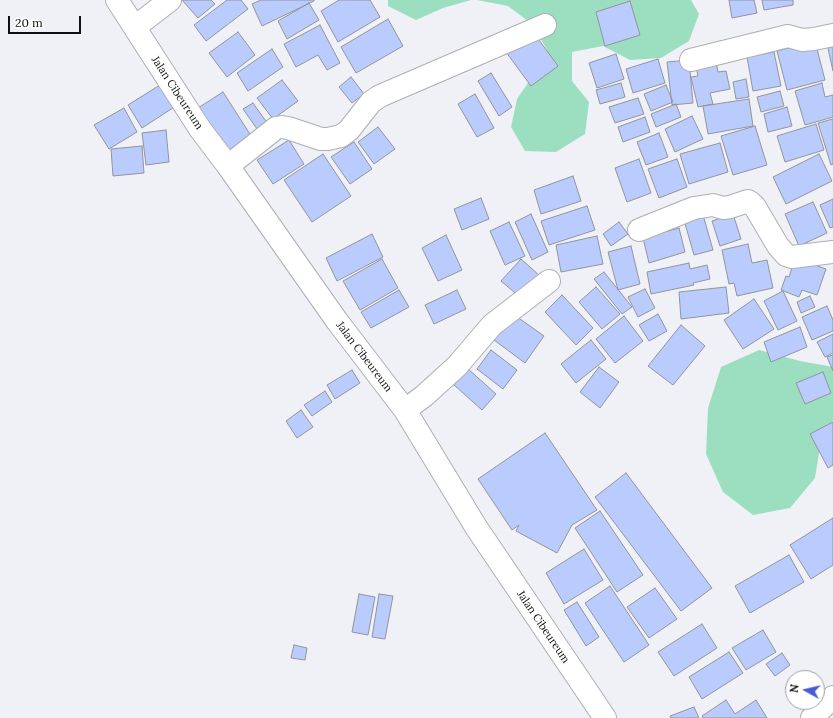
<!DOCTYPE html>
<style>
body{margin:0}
#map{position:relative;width:833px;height:718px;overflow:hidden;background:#eff1f7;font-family:Lora,serif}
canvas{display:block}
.north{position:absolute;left:785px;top:670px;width:40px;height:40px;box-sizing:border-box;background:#fff;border:1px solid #9f9fa0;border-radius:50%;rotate:278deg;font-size:11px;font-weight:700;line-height:16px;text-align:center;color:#0e0f11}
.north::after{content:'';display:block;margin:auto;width:14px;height:18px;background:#465cd0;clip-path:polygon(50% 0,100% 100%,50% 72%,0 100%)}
.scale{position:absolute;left:8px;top:16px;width:73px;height:18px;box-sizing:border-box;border:2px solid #0e0f11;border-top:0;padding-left:5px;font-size:12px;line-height:14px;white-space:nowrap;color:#0e0f11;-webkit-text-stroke:3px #fff;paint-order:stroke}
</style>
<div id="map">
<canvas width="833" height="718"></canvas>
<div class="north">N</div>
<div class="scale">20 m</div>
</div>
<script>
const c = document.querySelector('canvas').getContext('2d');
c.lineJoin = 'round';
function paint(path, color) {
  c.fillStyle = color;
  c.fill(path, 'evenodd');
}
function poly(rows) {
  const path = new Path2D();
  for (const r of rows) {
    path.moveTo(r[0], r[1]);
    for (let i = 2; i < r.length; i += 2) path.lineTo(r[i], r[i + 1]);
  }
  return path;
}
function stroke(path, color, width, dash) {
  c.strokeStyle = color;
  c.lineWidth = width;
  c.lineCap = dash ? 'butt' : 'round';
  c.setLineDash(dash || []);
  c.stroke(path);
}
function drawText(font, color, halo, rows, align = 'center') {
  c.font = font + ' Lora,serif';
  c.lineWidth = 3;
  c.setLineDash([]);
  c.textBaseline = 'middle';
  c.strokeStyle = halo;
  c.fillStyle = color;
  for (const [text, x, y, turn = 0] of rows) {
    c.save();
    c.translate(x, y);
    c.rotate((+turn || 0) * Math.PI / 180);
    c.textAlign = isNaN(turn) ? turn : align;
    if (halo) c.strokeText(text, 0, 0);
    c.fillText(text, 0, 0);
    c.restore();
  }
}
const green = poly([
 [388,0,471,0,443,8,416,20,388,6],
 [477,0,691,0,699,14,689,41,661,58,630,60,603,46,572,52,572,81,589,102,585,134,556,152,525,151,511,127,517,99,534,74,547,50,532,24,508,6],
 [759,350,800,361,833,367,833,420,821,441,815,478,790,508,753,515,723,492,706,454,708,408,721,367]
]);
const building = poly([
 [182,0,211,0,215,4,198,18,182,0],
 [227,0,241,0,248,9,206,41,194,25,227,0],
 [261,0,314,0,314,1,262,26,252,4,261,0],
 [339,0,370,0,380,17,338,42,321,11,339,0],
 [729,0,754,0,757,13,732,18,729,0],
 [762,0,793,0,793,5,764,10,762,0],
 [630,1,640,35,605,46,596,12,630,1],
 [309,3,319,20,287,39,278,21,309,3],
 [388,19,403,46,356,73,341,47,388,19],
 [320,25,340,63,327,70,318,55,296,67,284,44,320,25],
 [238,32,255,55,227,77,209,53,238,32],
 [533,32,558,66,531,86,506,52,533,32],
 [815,41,825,80,787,90,777,51,815,41],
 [833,43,833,71,827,44,833,43],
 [272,49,283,67,248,91,237,73,272,49],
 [774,52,781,86,753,91,747,57,774,52],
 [616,54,624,79,597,88,589,63,616,54],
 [715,56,718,72,726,71,730,89,710,93,713,104,698,107,691,77,698,76,695,61,715,56],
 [658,59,665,83,633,93,626,69,658,59],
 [689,60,693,103,672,105,667,62,689,60],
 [491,73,512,107,499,116,478,81,491,73],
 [351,77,364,94,352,103,339,87,351,77],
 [746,79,749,97,736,99,733,82,746,79],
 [168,80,182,102,142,128,128,105,168,80],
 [282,80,298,101,273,119,257,98,282,80],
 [621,83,625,97,600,104,596,90,621,83],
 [822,83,825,97,833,95,833,117,805,125,795,91,822,83],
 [666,85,673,102,651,111,644,94,666,85],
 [780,91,784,106,761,112,757,97,780,91],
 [223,92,255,142,230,158,198,108,223,92],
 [475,94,494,128,477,137,458,104,475,94],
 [638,98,644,114,615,123,609,107,638,98],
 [749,99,753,126,708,134,703,106,749,99],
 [253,103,270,127,260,133,243,109,253,103],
 [676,104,681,117,656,127,651,114,676,104],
 [787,107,792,126,768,132,764,114,787,107],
 [124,108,137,132,109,149,94,125,124,108],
 [692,116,703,139,675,152,665,129,692,116],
 [645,117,650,132,623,142,618,127,645,117],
 [833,119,833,164,831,165,818,123,833,119],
 [816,124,824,150,785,162,777,136,816,124],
 [755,126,767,165,733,175,721,136,755,126],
 [378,127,395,149,374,164,358,142,378,127],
 [166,130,169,162,146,165,142,133,166,130],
 [659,133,668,157,646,165,637,142,659,133],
 [289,140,304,164,273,184,257,160,289,140],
 [354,142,372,169,350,184,331,157,354,142],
 [720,143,728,172,689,184,680,154,720,143],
 [142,146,144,173,113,176,111,149,142,146],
 [323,154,351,196,312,222,284,180,323,154],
 [819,154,832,181,786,204,773,177,819,154],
 [639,159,651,193,627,202,615,168,639,159],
 [677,159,687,187,659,198,648,169,677,159],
 [573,176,581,201,541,214,534,190,573,176],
 [481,198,489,219,462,230,454,209,481,198],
 [833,199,833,227,830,228,820,205,833,199],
 [813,202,827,233,799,246,785,214,813,202],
 [587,206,595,230,549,245,541,221,587,206],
 [531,214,548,252,532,260,515,222,531,214],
 [733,214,741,239,720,246,712,221,733,214],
 [703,215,713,250,694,255,684,220,703,215],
 [509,222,525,256,505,265,490,231,509,222],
 [619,222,628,234,611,246,603,234,619,222],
 [679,228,685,252,649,263,643,238,679,228],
 [372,234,383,257,337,281,326,258,372,234],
 [446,235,462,270,438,281,422,248,446,235],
 [597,236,603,264,561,272,556,245,597,236],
 [748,244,752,263,767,260,773,288,737,296,734,283,729,284,722,250,748,244],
 [631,246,640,284,618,290,608,252,631,246],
 [795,258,826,269,817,295,802,290,799,297,781,290,786,276,789,277,795,258],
 [382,259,398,288,360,310,343,281,382,259],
 [521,259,540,276,521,298,501,281,521,259],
 [689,263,690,269,707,265,710,279,693,283,694,285,651,294,647,272,689,263],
 [604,272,632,307,622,314,594,279,604,272],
 [596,287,620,314,602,329,579,302,596,287],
 [726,287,729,313,681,319,679,292,726,287],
 [645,289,655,308,638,317,628,297,645,289],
 [399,290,409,307,371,328,361,312,399,290],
 [457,290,466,309,434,324,425,305,457,290],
 [783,291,797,321,778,330,764,301,783,291],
 [562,295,593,328,576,345,545,312,562,295],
 [810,296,815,307,801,313,797,302,810,296],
 [754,299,774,329,743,349,724,320,754,299],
 [827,306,833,320,833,331,812,340,802,317,827,306],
 [513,314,544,336,525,363,494,340,513,314],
 [658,314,667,331,649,341,639,325,658,314],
 [624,316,643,341,615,363,596,339,624,316],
 [681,325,705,346,673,385,648,366,681,325],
 [800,327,807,347,771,362,764,342,800,327],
 [833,334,833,353,825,357,817,342,833,334],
 [591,340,606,359,576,383,561,364,591,340],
 [491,350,517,370,503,389,477,369,491,350],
 [833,355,833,371,827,357,833,355],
 [599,367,619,382,600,408,580,392,599,367],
 [467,368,496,394,482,410,453,384,467,368],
 [352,370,360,383,335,399,327,385,352,370],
 [823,372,831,393,805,404,796,383,823,372],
 [325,391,332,402,312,416,304,405,325,391],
 [301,410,313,427,297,438,286,421,301,410],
 [833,422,833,465,828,468,810,434,833,422],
 [545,433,597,510,572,525,557,553,516,531,519,525,512,530,478,479,545,433],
 [626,473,712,588,681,611,595,497,626,473],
 [600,511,643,575,617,592,575,528,600,511],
 [833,518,833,565,811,579,790,545,833,518],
 [584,549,603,580,564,604,546,573,584,549],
 [789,555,804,582,750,613,735,586,789,555],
 [610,586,649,645,624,662,585,603,610,586],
 [655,588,677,619,649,638,627,607,655,588],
 [359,594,375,597,368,635,352,632,359,594],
 [379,594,393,596,385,639,372,637,379,594],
 [577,602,599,637,586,646,564,610,577,602],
 [702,624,717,648,674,676,658,652,702,624],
 [763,630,776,652,746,670,732,648,763,630],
 [294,645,307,648,305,660,291,658,294,645],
 [729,652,743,673,702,699,689,677,729,652],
 [782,653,790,665,775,676,766,664,782,653],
 [726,700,735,714,756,700,767,718,703,718,702,716,726,700],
 [694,707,699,718,671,718,670,716,694,707]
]);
const minor = poly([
 [117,0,200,129,228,166,337,321,405,410,476,527,605,718],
 [135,27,170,0],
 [691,60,788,36,802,40,814,39,833,35],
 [228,166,276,128,282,127,288,128,321,139,328,139,341,136,349,130,371,102,380,96,545,25],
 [639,230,694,208,713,205,723,208,730,207,748,201,751,203,755,207,778,246,786,255,792,257,833,252],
 [405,410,424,396,457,366,492,325,549,281],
 [812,718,833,697]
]);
const streetNames = [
 ["Jalan Cibeureum",177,93,57],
 ["Jalan Cibeureum",364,357,53],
 ["Jalan Cibeureum",543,627,56]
];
paint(green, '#9cdfc0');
paint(building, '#baccfe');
stroke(building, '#929499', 1);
stroke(minor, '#adafb4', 24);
stroke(minor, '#fff', 22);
drawText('11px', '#0e0f11', '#fff', streetNames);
</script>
